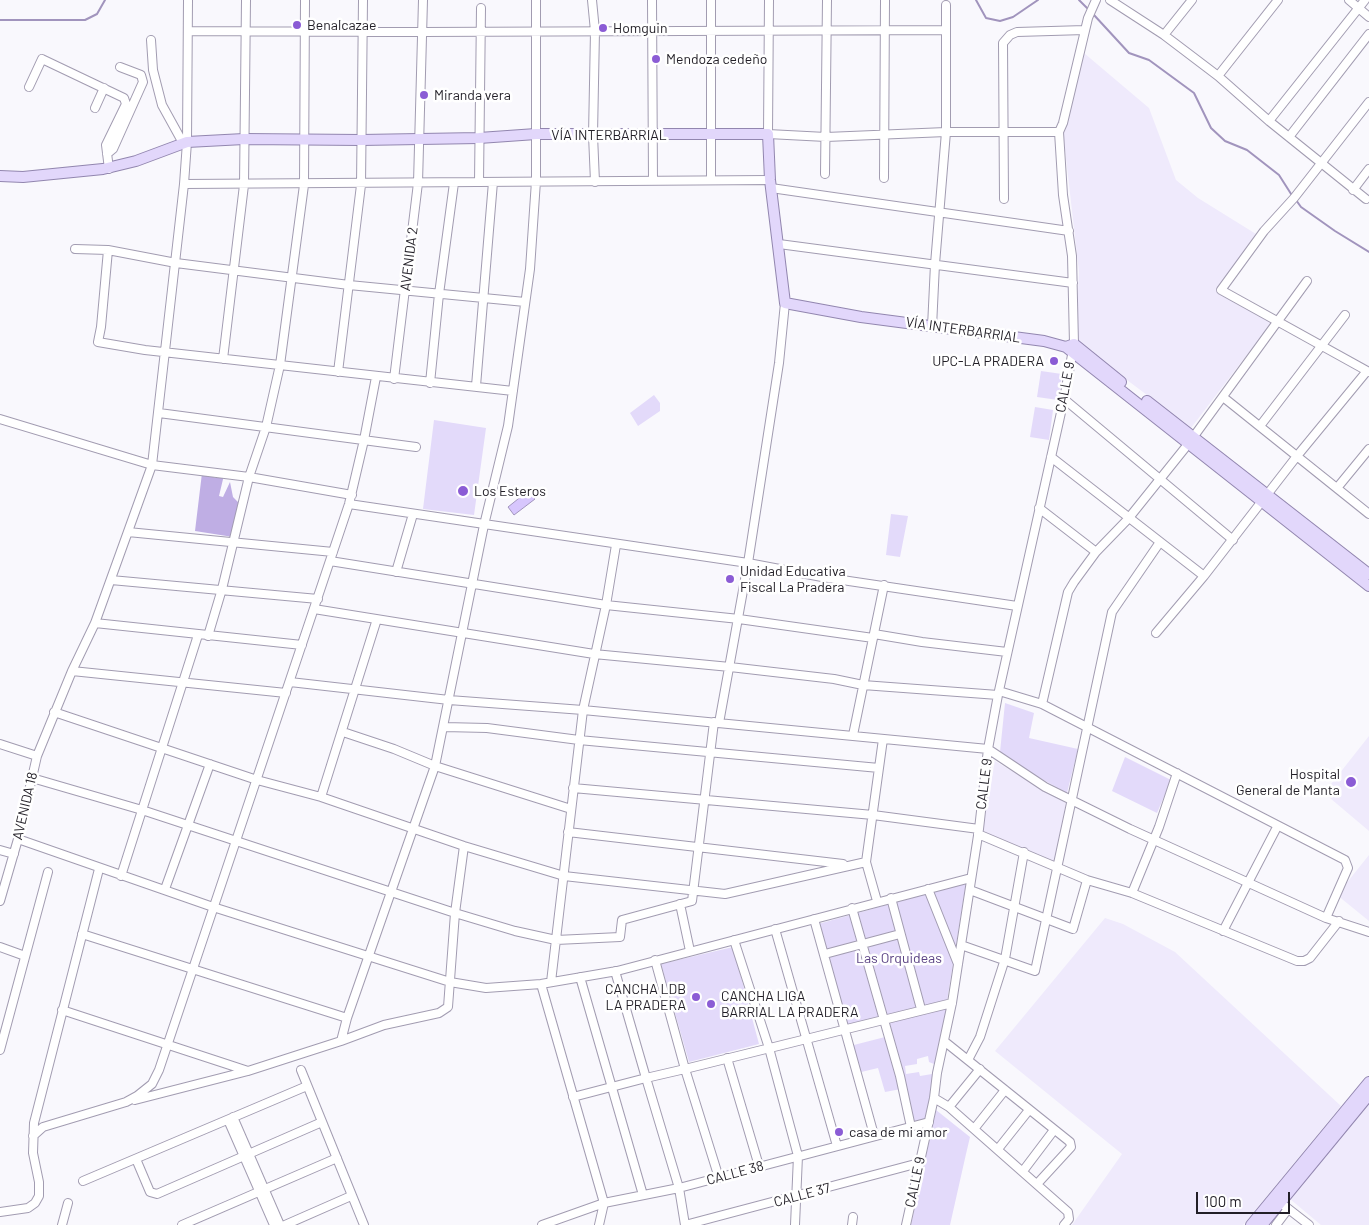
<!DOCTYPE html>
<meta charset="utf-8">
<style>
body{margin:0}
#map{position:relative;width:1369px;height:1225px;overflow:hidden;background:#f9f8fd;font-family:Barlow,sans-serif}
canvas{display:block}
.scale{position:absolute;left:1196px;top:1192px;width:94px;height:22px;box-sizing:border-box;border:2px solid #221f27;border-top:0;padding-left:6px;font-size:15px;line-height:18px;white-space:nowrap;color:#221f27;-webkit-text-stroke:4px #fff;paint-order:stroke}
</style>
<div id="map">
<canvas width="1369" height="1225"></canvas>
<div class="scale">100 m</div>
</div>
<script>
const c = document.querySelector('canvas').getContext('2d');
c.lineJoin = 'round';
function paint(path, color) {
  c.fillStyle = color;
  c.fill(path, 'evenodd');
}
function poly(rows) {
  const path = new Path2D();
  for (const r of rows) {
    path.moveTo(r[0], r[1]);
    for (let i = 2; i < r.length; i += 2) path.lineTo(r[i], r[i + 1]);
  }
  return path;
}
function stroke(path, color, width, dash) {
  c.strokeStyle = color;
  c.lineWidth = width;
  c.lineCap = dash ? 'butt' : 'round';
  c.setLineDash(dash || []);
  c.stroke(path);
}
function drawText(font, color, halo, rows, align = 'center') {
  c.font = font + ' Barlow,sans-serif';
  c.lineWidth = 5;
  c.setLineDash([]);
  c.textBaseline = 'middle';
  c.strokeStyle = halo;
  c.fillStyle = color;
  for (const [text, x, y, turn = 0] of rows) {
    c.save();
    c.translate(x, y);
    c.rotate((+turn || 0) * Math.PI / 180);
    c.textAlign = isNaN(turn) ? turn : align;
    if (halo) c.strokeText(text, 0, 0);
    c.fillText(text, 0, 0);
    c.restore();
  }
}
const built = poly([
 [1084,53,1149,108,1176,180,1198,198,1256,234,1216,291,1272,322,1191,428,1079,344,1076,337,1079,272,1063,132],
 [1369,736,1369,831,1324,793],
 [995,761,1066,803,1054,863,982,832],
 [1369,855,1369,921,1337,895],
 [1105,918,1123,924,1175,952,1341,1106,1243,1225,1072,1225,1122,1154,995,1051],
 [1369,1099,1369,1225,1321,1225,1290,1199]
]);
const green = poly([
 [1041,371,1062,374,1058,400,1037,397],
 [654,395,660,403,660,411,638,426,630,413],
 [1035,407,1053,410,1049,440,1030,437],
 [434,420,486,428,474,515,423,509],
 [891,514,908,516,900,557,886,555],
 [1005,703,1034,713,1029,738,1078,749,1067,793,1029,772,1000,752],
 [1125,757,1171,780,1157,813,1112,791],
 [966,883,947,1001,848,1026,818,924],
 [733,947,759,1044,689,1062,661,964],
 [949,1004,929,1120,914,1126,888,1018],
 [928,1056,929,1062,934,1064,932,1074,920,1076,919,1072,906,1074,905,1066,917,1064,917,1059],
 [885,1037,901,1089,885,1092,878,1068,857,1073,850,1046],
 [936,1110,970,1137,966,1154,950,1225,911,1225]
]);
const forest = poly([
 [202,473,216,478,224,475,219,496,223,497,230,482,233,497,238,502,242,499,233,537,195,531]
]);
const water = poly([
 [528,491,535,499,514,515,508,507,528,491]
]);
const stream = poly([
 [976,0,986,18,1000,21,1013,17,1038,0],
 [1079,0,1087,8],
 [1094,15,1129,53,1149,60,1194,93,1211,128,1225,141,1247,150,1279,175,1293,197],
 [0,20,85,20,97,14,105,0],
 [1296,200,1301,207,1335,231,1369,252]
]);
const minor = poly([
 [592,0,595,31,593,135,595,182],
 [652,0,653,181],
 [711,0,711,180],
 [769,0,768,134,826,137,946,132,1059,132],
 [1110,0,1164,35,1218,76,1269,121,1366,199],
 [1349,0,1369,17],
 [189,31,422,32,946,30],
 [1164,35,1192,0],
 [151,40,153,70,162,105,183,143],
 [1218,76,1278,0],
 [29,87,42,59,124,98,126,104,106,145,109,169],
 [1369,102,1294,198,1264,231,1221,290,1369,372],
 [95,108,104,88],
 [1269,121,1365,0],
 [1289,137,1369,34],
 [107,154,113,149,143,82,141,75,120,67],
 [825,174,827,0],
 [884,178,885,0],
 [479,182,481,8],
 [184,184,770,180],
 [771,188,1069,231],
 [1353,190,1369,169],
 [1004,199,1003,43,1010,35,1017,32,1085,30],
 [779,244,1073,283],
 [75,249,108,250],
 [932,327,935,264,946,132,946,5],
 [223,359,244,185,246,0],
 [338,372,361,185,363,0],
 [394,379,418,183,423,0],
 [430,383,439,294,454,183],
 [476,386,493,182],
 [513,391,145,350,98,342,101,327,108,250,176,263,349,285,525,302],
 [1223,397,1369,514],
 [1064,399,1233,540],
 [159,413,416,447],
 [0,419,152,465,249,477,352,495],
 [1260,426,1345,315],
 [1051,457,1204,576],
 [1337,488,1369,449],
 [349,504,748,563,822,577,1017,606],
 [1039,508,1096,552],
 [128,532,333,552],
 [330,561,606,605,739,619,873,638],
 [396,572,413,514],
 [111,580,318,599],
 [314,609,594,654,730,667,834,679,863,685,998,695],
 [95,623,302,645],
 [1156,633,1204,576,1297,456,1367,371],
 [874,634,922,642,1007,652],
 [208,636,222,589,249,477,266,427,280,365,304,185,305,0],
 [72,671,286,693],
 [290,682,449,700,583,710,988,749,1045,787,1130,829,1326,918,1369,932],
 [999,691,1042,704,1345,860,1348,868,1326,918],
 [1042,704,1068,592,1074,582,1096,552,1128,519,1189,443,1307,281],
 [54,712,257,780,321,797,464,846,564,876,725,894,866,862],
 [719,723,748,563,779,363,785,303],
 [444,727,487,728,579,740,879,768],
 [343,732,394,749,435,766,484,525,508,426,530,269,536,181,536,0],
 [853,735,884,585],
 [0,744,37,756],
 [32,778,142,810,455,913,515,931,556,940,620,937,622,920,692,901,714,722],
 [573,788,873,815,979,829],
 [321,797,377,619],
 [568,832,843,864],
 [978,834,1087,880,1132,893,1297,961,1304,961,1310,958,1339,921],
 [18,839,213,907,450,982,486,988,541,984,617,971,971,878],
 [0,850,14,854],
 [121,876,198,635],
 [165,889,210,764],
 [928,889,958,964],
 [970,890,1073,929,1087,880],
 [1132,893,1159,827,1177,773],
 [891,898,921,1009],
 [0,901,18,839,37,756,72,671,95,623,152,465,184,184,187,142,188,0],
 [877,901,866,862,883,739],
 [680,904,690,951],
 [852,908,900,1076,911,1127],
 [814,919,874,1135],
 [775,929,837,1146],
 [1223,931,1277,827],
 [82,934,347,1018],
 [734,940,769,1048,798,1156,795,1225],
 [961,945,1035,971,1112,612,1160,542],
 [0,947,25,956],
 [825,954,900,934],
 [615,971,646,1078,685,1069,655,960],
 [580,977,643,1195],
 [551,982,583,710,606,605,616,545],
 [541,984,604,1203,599,1225],
 [62,1010,248,1071],
 [341,1041,384,1025,439,1013,448,1007,455,913,464,846],
 [944,1041,1070,1142,1071,1147,1037,1184],
 [0,1050,48,872],
 [727,1058,759,1166],
 [968,1060,980,1037,1005,959,1024,852],
 [301,1070,364,1225],
 [573,1097,646,1078,679,1188,685,1225],
 [934,1098,949,1107,1068,1212,1069,1219,1064,1225],
 [135,1100,248,1071,341,1041,347,1018,435,766,571,809],
 [949,1107,980,1069],
 [233,1117,280,1225],
 [228,1120,274,1225],
 [974,1129,1005,1090],
 [33,1136,43,1127,126,1102,137,1096,152,1084,159,1070,349,504,364,440,376,377],
 [998,1149,1029,1110],
 [136,1159,150,1192,157,1194,322,1122],
 [1023,1171,1054,1130],
 [719,1178,685,1069,952,1003],
 [83,1181,307,1086],
 [1277,1200,1309,1225],
 [0,1212,28,1208,35,1203,39,1196,39,1182,33,1153,34,1123,99,869],
 [62,1225,68,1203],
 [182,1225,337,1158],
 [285,1225,351,1196],
 [542,1225,604,1203,679,1188,929,1122],
 [685,1225,919,1163],
 [852,1225,853,1217],
 [906,1225,934,1098,937,1073,952,1003,979,829,988,749,998,695,1064,399,1074,344,1072,256,1063,195,1059,132,1063,123,1088,18,1096,0],
 [1276,1225,1288,1209]
]);
const major = poly([
 [0,176,23,177,103,169,136,161,187,142,244,139,361,140,479,138,536,134,768,134,770,180,785,303,861,317,1044,341,1066,347,1369,586],
 [1066,347,1074,344,1121,382],
 [1147,401,1369,574],
 [1251,1225,1369,1082],
 [1262,1225,1369,1095]
]);
const markers = [
 [297,25,5,"#8b5cd5"],
 [603,28,5,"#8b5cd5"],
 [656,59,5,"#8b5cd5"],
 [424,95,5,"#8b5cd5"],
 [1054,361,5,"#8b5cd5"],
 [463,491,6,"#8b5cd5"],
 [730,579,5,"#8b5cd5"],
 [1351,782,6,"#8b5cd5"],
 [696,997,5,"#8b5cd5"],
 [711,1004,5,"#8b5cd5"],
 [839,1132,5,"#8b5cd5"]
];
const poiNames = [
 ["Benalcazae",307,25],
 ["Homguin",613,28],
 ["Mendoza cedeño",666,59],
 ["Miranda vera",434,95],
 ["UPC-LA PRADERA",1044,361,"right"],
 ["Los Esteros",474,491],
 ["Unidad Educativa",740,571],
 ["Fiscal La Pradera",740,587],
 ["Hospital",1340,774,"right"],
 ["General de Manta",1340,790,"right"],
 ["CANCHA LDB",686,989,"right"],
 ["LA PRADERA",686,1005,"right"],
 ["CANCHA LIGA",721,996],
 ["BARRIAL LA PRADERA",721,1012],
 ["casa de mi amor",849,1132]
];
const streetNames = [
 ["VÍA INTERBARRIAL",609,135],
 ["AVENIDA 2",409,259,-83],
 ["VÍA INTERBARRIAL",963,330,8],
 ["CALLE 9",1065,387,-79],
 ["CALLE 9",984,784,-83],
 ["AVENIDA 18",25,806,-77],
 ["CALLE 38",735,1173,-15],
 ["CALLE 9",915,1182,-78],
 ["CALLE 37",802,1195,-15]
];
const parkNames = [
 ["Las Orquideas",899,958]
];
paint(built, '#efeafc');
paint(green, '#e3dafa');
paint(forest, '#bfaee4');
paint(water, '#d7c6fd');
stroke(water, '#a194bd', 1);
stroke(stream, '#a194bd', 2);
stroke(minor, '#a29cb1', 10);
stroke(major, '#9286af', 12);
stroke(minor, '#fff', 8);
stroke(major, '#e2d7fb', 10);
for (const [x, y, r, color] of markers) {
  const dot = new Path2D();
  dot.arc(x, y, r, 0, 2 * Math.PI);
  c.fillStyle = color;
  c.fill(dot);
  stroke(dot, '#fff', 2);
}
drawText('14px', '#221f27', '#fff', poiNames, 'left');
drawText('14px', '#221f27', '#fff', streetNames);
drawText('14px', '#5b4384', '#fff', parkNames);
</script>
